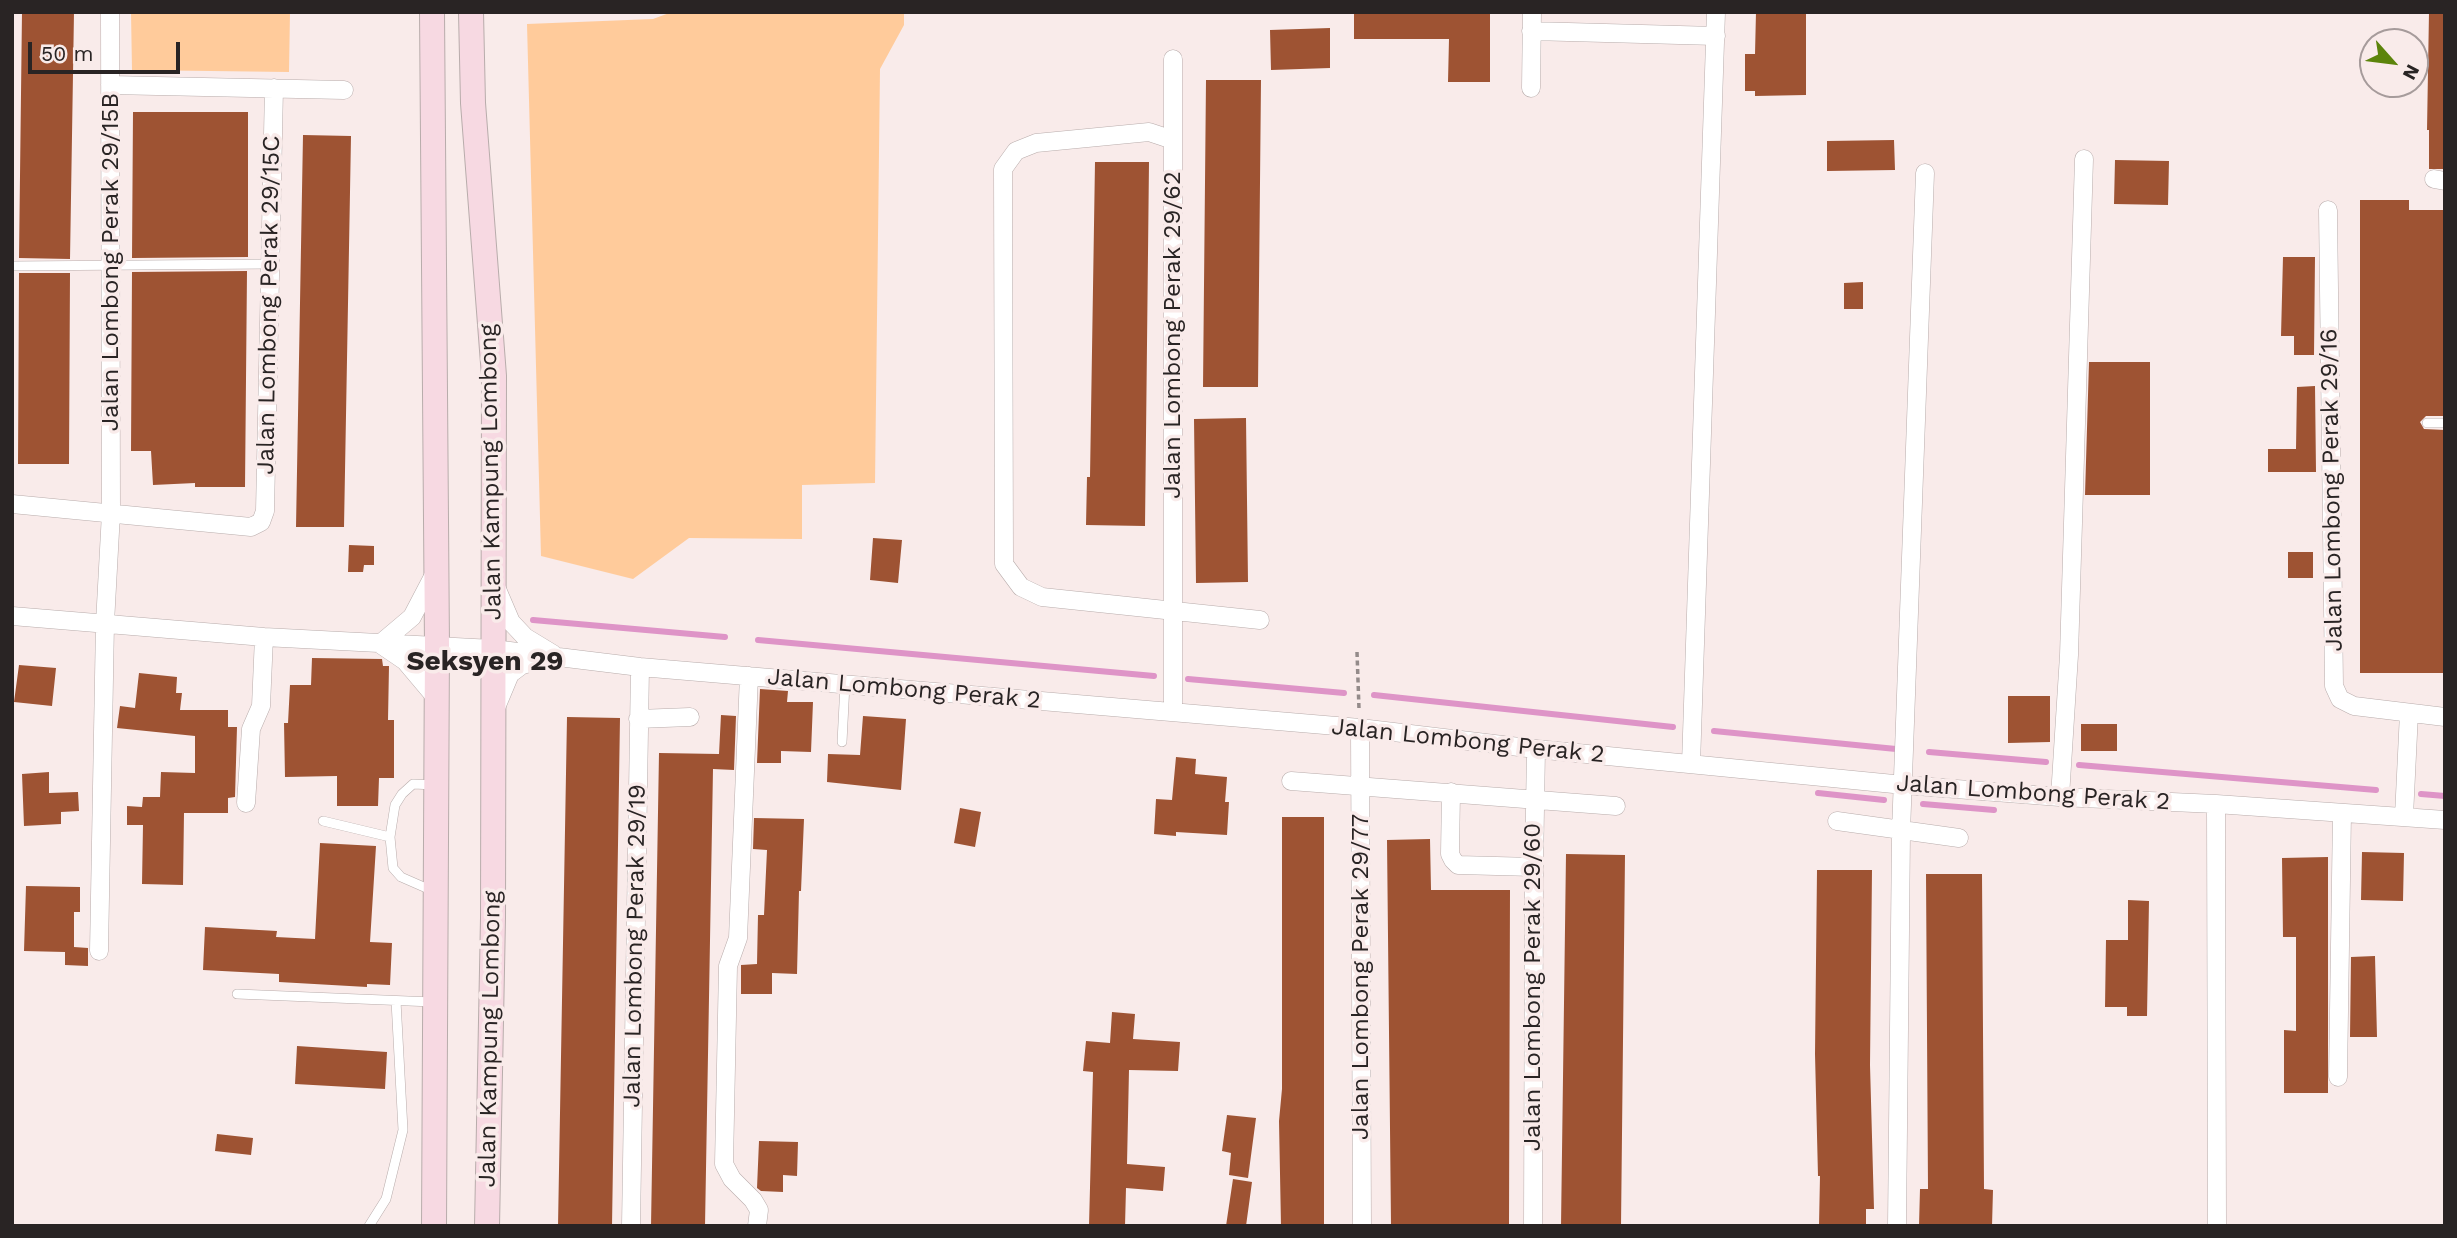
<!DOCTYPE html>
<style>
body{margin:0}
#map{position:relative;width:2457px;height:1238px;overflow:hidden;background:#f9ebea;font-family:"Work Sans",sans-serif}
canvas{display:block}
.frame{position:absolute;inset:0;border:14px solid #292424;pointer-events:none}
.north{position:absolute;left:2359px;top:28px;width:70px;height:70px;box-sizing:border-box;background:#f9ebea;border:2px solid #a69b9b;border-radius:50%;rotate:118deg;font-size:19px;font-weight:700;line-height:28px;text-align:center;color:#292424}
.north::after{content:'';display:block;margin:auto;width:24px;height:32px;background:#5c840b;clip-path:polygon(50% 0,100% 100%,50% 72%,0 100%)}
.scale{position:absolute;left:28px;top:42px;width:152px;height:32px;box-sizing:border-box;border:4px solid #292424;border-top:0;padding-left:9px;font-size:21px;line-height:24px;white-space:nowrap;color:#292424;-webkit-text-stroke:5px #f9ebea;paint-order:stroke}
</style>
<div id="map">
<canvas width="2457" height="1238"></canvas>
<div class="frame"></div>
<div class="north">N</div>
<div class="scale">50 m</div>
</div>
<script>
const c = document.querySelector('canvas').getContext('2d');
c.lineJoin = 'round';
function paint(path, color) {
  c.fillStyle = color;
  c.fill(path, 'evenodd');
}
function poly(rows) {
  const path = new Path2D();
  for (const r of rows) {
    path.moveTo(r[0], r[1]);
    for (let i = 2; i < r.length; i += 2) path.lineTo(r[i], r[i + 1]);
  }
  return path;
}
function stroke(path, color, width, dash) {
  c.strokeStyle = color;
  c.lineWidth = width;
  c.lineCap = dash ? 'butt' : 'round';
  c.setLineDash(dash || []);
  c.stroke(path);
}
function drawText(font, color, halo, rows, align = 'center') {
  c.font = font + ' "Work Sans",sans-serif';
  c.lineWidth = 7;
  c.setLineDash([]);
  c.textBaseline = 'middle';
  c.strokeStyle = halo;
  c.fillStyle = color;
  for (const [text, x, y, turn = 0] of rows) {
    c.save();
    c.translate(x, y);
    c.rotate((+turn || 0) * Math.PI / 180);
    c.textAlign = isNaN(turn) ? turn : align;
    if (halo) c.strokeText(text, 0, 0);
    c.fillText(text, 0, 0);
    c.restore();
  }
}
const green = poly([
 [131,12,290,12,289,72,132,70],
 [672,12,904,12,904,25,880,69,875,483,802,485,802,539,689,538,633,579,541,556,527,24,653,19]
]);
const stream = poly([
 [533,620,725,637],
 [758,640,1154,676],
 [1188,679,1344,693],
 [1374,695,1673,727],
 [1714,731,1896,749],
 [1929,752,2046,762],
 [2079,765,2376,790],
 [1818,793,1884,800],
 [2421,794,2445,796],
 [1923,804,1994,810]
]);
const building = poly([
 [22,12,74,12,70,259,19,258],
 [1354,12,1490,12,1490,82,1448,82,1449,39,1354,39],
 [1756,12,1806,12,1806,95,1755,96,1755,91,1745,91,1745,54,1755,54],
 [2429,12,2445,12,2445,169,2429,169,2429,130,2427,130],
 [1330,28,1330,68,1271,70,1270,30],
 [1206,80,1261,80,1258,387,1203,387],
 [133,112,248,112,248,257,132,258],
 [303,135,351,136,344,527,296,527],
 [1894,140,1895,170,1827,171,1827,141],
 [2115,160,2169,161,2168,205,2114,204],
 [1095,162,1149,162,1145,526,1086,525,1087,477,1090,477],
 [2360,200,2409,200,2409,210,2445,210,2445,416,2426,416,2420,422,2424,429,2445,430,2445,673,2360,673],
 [2283,257,2315,257,2314,355,2294,355,2294,336,2281,336],
 [247,271,245,487,195,487,195,483,153,485,151,451,131,451,132,272],
 [19,273,70,273,69,464,18,464],
 [1863,282,1863,309,1844,309,1844,283],
 [2089,362,2150,362,2150,495,2085,495],
 [2315,386,2316,472,2268,472,2268,449,2296,449,2297,387],
 [1246,418,1248,582,1196,583,1194,419],
 [873,538,902,540,898,583,870,580],
 [349,545,374,546,374,565,364,565,363,572,348,572],
 [2288,552,2313,552,2313,578,2288,578],
 [312,658,382,659,383,666,389,666,388,720,394,720,394,778,379,778,378,806,337,806,337,776,285,777,284,723,288,723,290,685,311,685],
 [19,665,56,668,52,706,14,702],
 [139,673,177,677,176,693,182,693,180,710,228,710,228,727,237,727,235,797,228,798,228,813,184,813,183,885,142,884,143,825,127,825,127,806,142,807,143,797,160,797,161,772,195,773,195,736,117,728,120,706,135,708],
 [760,689,788,691,787,702,813,702,811,752,781,751,781,763,757,763],
 [2008,696,2050,696,2050,742,2008,743],
 [721,715,736,716,734,770,713,769,705,1226,651,1226,659,753,719,754],
 [863,716,906,719,901,790,827,782,828,754,860,755],
 [567,717,620,718,612,1226,558,1226],
 [2081,724,2117,724,2117,751,2081,751],
 [1176,757,1196,759,1195,774,1227,777,1225,802,1229,802,1227,835,1176,832,1176,836,1154,834,1156,799,1172,800],
 [49,772,49,793,78,792,79,811,61,812,61,824,24,826,22,774],
 [960,808,981,812,975,847,954,843],
 [1282,817,1324,817,1324,1226,1281,1226,1279,1121,1282,1089],
 [754,818,804,819,801,891,799,891,797,974,772,973,772,994,741,994,741,965,757,964,758,915,764,915,767,850,753,849],
 [1430,839,1431,890,1510,890,1509,1226,1391,1224,1387,840],
 [320,843,376,846,370,942,392,943,390,985,367,984,367,987,279,982,279,974,203,970,205,927,277,931,276,937,315,939],
 [2362,852,2404,853,2403,901,2361,900],
 [1566,854,1625,855,1621,1226,1561,1226],
 [2328,857,2328,1093,2284,1093,2284,1030,2296,1031,2296,937,2283,937,2282,858],
 [1817,870,1872,870,1870,1065,1874,1209,1866,1209,1866,1226,1819,1226,1820,1176,1818,1176,1815,1054],
 [1926,874,1982,874,1984,1189,1993,1190,1992,1226,1919,1226,1920,1189,1928,1189],
 [26,886,80,887,80,912,74,912,74,947,88,948,88,966,65,965,65,952,24,951],
 [2128,900,2149,901,2147,1016,2127,1016,2127,1007,2105,1007,2106,940,2128,940],
 [2375,956,2377,1037,2350,1037,2351,957],
 [1112,1012,1135,1014,1133,1039,1180,1042,1178,1071,1129,1070,1127,1164,1165,1167,1163,1191,1126,1188,1125,1226,1089,1226,1093,1072,1083,1071,1086,1041,1110,1043],
 [297,1046,387,1052,385,1089,295,1084],
 [1227,1115,1256,1118,1248,1178,1229,1175,1231,1153,1222,1151],
 [217,1134,253,1138,251,1155,215,1151],
 [759,1141,798,1142,797,1176,783,1175,783,1192,761,1191,757,1188],
 [1233,1179,1252,1182,1246,1226,1226,1226]
]);
const path = poly([
 [1357,652,1359,709]
]);
const lane = poly([
 [12,266,270,264],
 [2427,423,2445,423],
 [842,742,845,684],
 [323,821,390,837],
 [433,891,401,877,393,868,390,837,395,805,402,794,413,784,435,785],
 [237,994,433,1002],
 [369,1226,386,1199,403,1130,396,1001]
]);
const street = poly([
 [1531,31,1716,36],
 [1173,59,1173,711],
 [110,85,344,90],
 [1531,88,1532,12],
 [1173,140,1149,132,1036,143,1016,151,1003,169,1004,564,1021,587,1042,597,1260,620],
 [2434,179,2445,181],
 [2328,210,2334,686,2340,699,2354,706,2445,717],
 [12,504,251,527,261,522,265,511,274,88],
 [496,587,511,622,525,637,553,654],
 [12,616,264,637,493,649,640,667,1360,728,1536,749,1904,785,2060,797,2216,804,2445,820],
 [380,644,412,617,435,573],
 [380,644,405,661,437,699],
 [749,676,738,938,728,966,724,1164,732,1179,753,1200,759,1210,757,1226],
 [497,705,510,674,522,665,542,660],
 [638,719,690,717],
 [1360,728,1362,1226],
 [1691,764,1716,12],
 [1291,781,1616,806],
 [1451,792,1450,854,1453,860,1458,865,1534,867],
 [2060,797,2069,655,2084,159],
 [246,803,251,729,261,706,264,637],
 [2216,804,2217,1226],
 [2404,816,2409,713],
 [1837,821,1959,838],
 [99,951,105,623,111,513,110,12],
 [2338,1077,2342,813],
 [631,1226,640,667],
 [1533,1226,1534,867,1536,749],
 [1897,1226,1901,832,1925,173]
]);
const secondary = poly([
 [432,12,437,647,434,1226],
 [471,12,473,103,494,376,493,918,487,1226]
]);
const streetNames = [
 ["Jalan Lombong Perak 29/15B",111,262,-90],
 ["Jalan Lombong Perak 29/15C",269,305,-89],
 ["Jalan Lombong Perak 29/62",1173,335,-90],
 ["Jalan Kampung Lombong",491,472,-91],
 ["Jalan Lombong Perak 29/16",2332,490,-91],
 ["Jalan Lombong Perak 2",904,689,5],
 ["Jalan Lombong Perak 2",1468,741,6],
 ["Jalan Lombong Perak 2",2033,793,4],
 ["Jalan Lombong Perak 29/19",635,946,-89],
 ["Jalan Lombong Perak 29/77",1361,977,-90],
 ["Jalan Lombong Perak 29/60",1533,987,-90],
 ["Jalan Kampung Lombong",490,1039,-89]
];
const quarterNames = [
 ["Seksyen 29",485,662]
];
paint(green, '#ffcb9b');
stroke(stream, '#de94c7', 6);
paint(building, '#9e5333');
stroke(lane, '#b8acab', 10);
stroke(street, '#b8acab', 19);
stroke(secondary, '#b8acab', 26);
stroke(path, '#948b8a', 3.5, [5, 3.5]);
stroke(lane, '#fff', 9);
stroke(street, '#fff', 18);
stroke(secondary, '#f7d9e2', 24);
drawText('24px', '#292424', '#f9ebea', streetNames);
drawText('bold 28px', '#292424', '#f9ebea', quarterNames);
</script>
